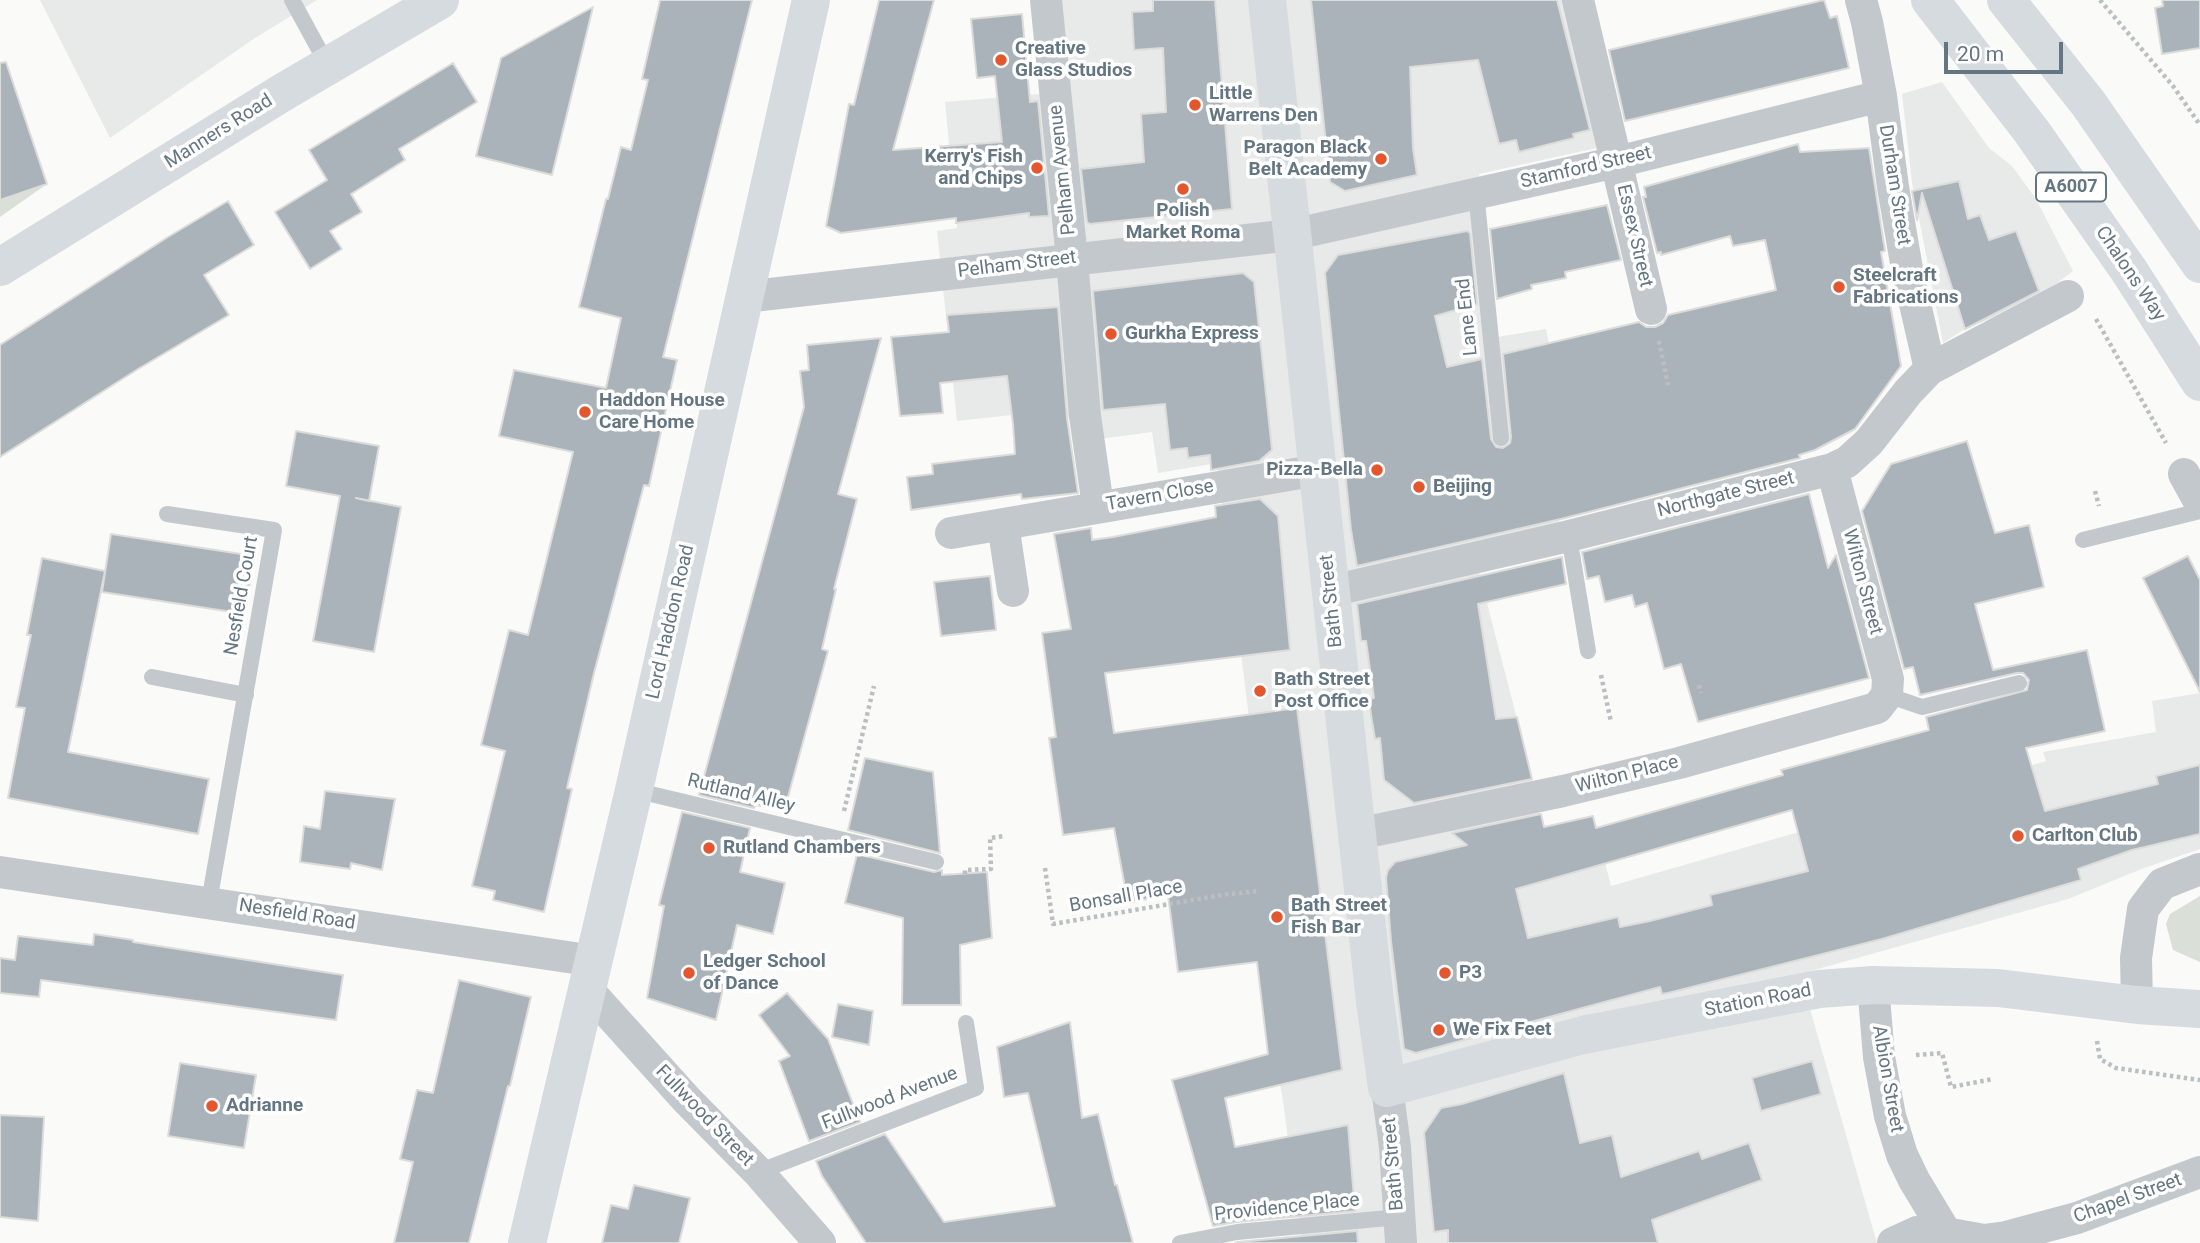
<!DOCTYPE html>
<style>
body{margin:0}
#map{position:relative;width:2200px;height:1243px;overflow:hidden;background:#fafaf8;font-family:Roboto,sans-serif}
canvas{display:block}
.scale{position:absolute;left:1944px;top:42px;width:119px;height:32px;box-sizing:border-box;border:4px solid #657683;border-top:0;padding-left:9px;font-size:21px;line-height:24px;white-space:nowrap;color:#657683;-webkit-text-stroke:5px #fff;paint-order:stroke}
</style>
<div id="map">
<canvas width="2200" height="1243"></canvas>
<div class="scale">20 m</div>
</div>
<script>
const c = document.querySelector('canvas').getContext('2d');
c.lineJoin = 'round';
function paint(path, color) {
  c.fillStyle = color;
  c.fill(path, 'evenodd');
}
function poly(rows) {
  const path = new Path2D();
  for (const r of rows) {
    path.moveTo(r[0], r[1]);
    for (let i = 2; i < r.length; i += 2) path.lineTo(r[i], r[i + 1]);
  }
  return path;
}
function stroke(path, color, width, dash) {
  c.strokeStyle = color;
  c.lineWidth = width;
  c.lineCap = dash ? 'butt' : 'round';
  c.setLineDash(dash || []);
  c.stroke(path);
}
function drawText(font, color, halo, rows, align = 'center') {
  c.font = font + ' Roboto,sans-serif';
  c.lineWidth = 7;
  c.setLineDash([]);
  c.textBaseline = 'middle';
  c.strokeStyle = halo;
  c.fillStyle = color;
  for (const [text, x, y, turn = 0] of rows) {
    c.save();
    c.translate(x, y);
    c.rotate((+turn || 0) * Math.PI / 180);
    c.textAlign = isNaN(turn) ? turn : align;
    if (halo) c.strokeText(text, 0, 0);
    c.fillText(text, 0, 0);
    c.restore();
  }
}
const built = poly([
 [40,0,317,0,255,38,110,138],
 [1054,0,1593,0,1569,22,1597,148,1479,174,1497,337,1546,329,1569,438,1539,444,1560,524,1472,545,1531,773,1542,829,1593,816,1611,886,2046,761,2043,752,2156,732,2152,701,2200,693,2200,849,2144,868,2068,899,1800,974,1877,1243,1302,1243,1283,1101,1258,952,1271,893,1217,463,1158,473,1152,432,1084,441,1081,417,1013,424,1012,415,957,421,937,231,957,228,945,102,1063,92],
 [1942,82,1989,148,2012,166,2036,199,2073,271,2047,291,2009,311,1965,329,1943,343,1912,182,1902,94]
]);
const green = poly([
 [47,184,0,217,0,200],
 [2200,896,2200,962,2173,950,2166,924,2170,914]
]);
const building = poly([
 [660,0,752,0,663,357,677,360,649,486,644,485,594,673,567,788,572,789,544,912,493,900,495,891,472,886,505,751,481,745,509,630,528,635,573,452,499,436,514,370,606,388,621,318,579,307,606,199,608,199,621,147,631,150,648,80,642,79,660,0],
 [879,0,934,0,893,150,1002,142,995,76,977,78,971,19,1022,14,1030,102,1038,101,1049,216,1029,217,1029,213,956,223,956,218,841,233,826,226,849,104,854,105,879,0],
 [1153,0,1215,0,1232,209,1090,224,1087,222,1081,169,1144,162,1141,114,1166,112,1163,48,1134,50,1132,12,1153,11,1153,0],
 [1311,0,1557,0,1590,130,1573,134,1574,138,1519,152,1516,140,1499,144,1478,60,1410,67,1413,148,1417,175,1345,191,1330,182,1311,0],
 [1824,0,1830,18,1837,16,1849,68,1625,121,1609,50,1824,0],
 [2162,0,2200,0,2200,48,2162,54,2155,8,2163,6,2162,0],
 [593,7,552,175,476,156,501,58,593,7],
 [6,62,47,184,0,200,0,63,6,62],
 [453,63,477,102,399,149,405,160,351,194,362,212,330,231,342,249,310,269,275,212,327,180,309,150,453,63],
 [1798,144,1800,152,1869,148,1885,251,1881,252,1901,366,1855,429,1815,450,1799,455,1800,458,1565,518,1357,566,1351,530,1325,273,1338,255,1467,231,1470,233,1477,304,1435,316,1447,367,1482,359,1491,439,1496,447,1503,448,1510,443,1511,437,1503,354,1639,322,1646,327,1655,327,1663,323,1668,315,1776,290,1765,240,1733,246,1730,236,1661,255,1661,252,1657,253,1643,197,1646,197,1644,187,1798,144],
 [1959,181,1968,219,1980,215,1989,240,2016,231,2039,291,1965,329,1922,193,1917,220,1912,191,1959,181],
 [228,201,254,245,204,275,229,315,138,369,0,457,0,345,168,237,228,201],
 [1607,205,1621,260,1565,272,1566,278,1531,285,1532,289,1497,299,1490,229,1607,205],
 [1243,273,1254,282,1272,450,1259,461,1211,470,1210,455,1188,458,1187,448,1170,450,1165,404,1103,410,1093,291,1243,273],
 [1058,307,1067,418,1078,493,1022,499,1021,494,911,510,907,477,933,474,932,464,1015,454,1013,424,1007,376,940,383,943,413,900,416,891,337,949,332,947,315,1058,307],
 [881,338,838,494,857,499,834,589,836,589,822,649,828,651,786,804,762,798,761,806,755,805,754,808,699,795,804,407,800,371,809,370,807,345,881,338],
 [296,431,379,446,369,501,356,498,401,507,374,652,313,641,340,496,286,486,296,431],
 [1967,441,1995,533,2029,525,2044,587,1975,604,1993,670,2087,650,2105,731,2026,748,2045,811,2158,784,2156,776,2200,765,2200,834,2132,850,2078,869,2081,880,1882,939,1668,993,1662,994,1660,987,1416,1053,1404,1049,1391,941,1386,877,1388,870,1395,862,1467,845,1452,833,1541,814,1544,827,1593,816,1596,828,1783,775,1781,770,1929,730,1926,717,2027,690,2029,680,2023,673,2017,673,1920,695,1913,667,1904,669,1862,511,1891,464,1967,441],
 [1792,810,1808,871,1710,895,1712,905,1650,921,1620,927,1618,917,1528,938,1516,889,1792,810],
 [1809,494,1828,568,1836,555,1869,678,1698,722,1681,664,1664,669,1647,603,1635,607,1632,595,1605,602,1599,576,1587,579,1582,552,1809,494],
 [1260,499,1278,516,1290,650,1105,673,1114,733,1297,708,1342,1070,1225,1098,1235,1147,1348,1125,1355,1211,1236,1222,1213,1226,1172,1080,1268,1054,1257,962,1178,972,1168,895,1128,903,1114,828,1063,835,1049,738,1056,737,1042,633,1071,629,1054,534,1091,528,1092,540,1113,537,1216,517,1215,506,1260,499],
 [111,534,254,556,245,614,102,592,111,534],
 [2188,556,2200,580,2200,692,2143,578,2188,556],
 [1562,557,1566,584,1478,604,1496,719,1517,717,1532,779,1414,803,1384,780,1380,738,1375,739,1371,715,1369,699,1374,698,1366,641,1361,641,1357,604,1562,557],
 [42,558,105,571,68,752,209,779,198,834,8,798,25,708,16,707,31,635,27,635,42,558],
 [990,576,996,630,941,636,934,582,990,576],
 [865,758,933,772,940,853,848,830,865,758],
 [325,791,395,799,382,870,351,863,350,869,300,862,304,826,320,829,325,791],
 [682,812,750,828,740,872,785,883,773,934,737,925,716,1020,647,998,664,906,659,905,682,812],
 [857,854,934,872,942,870,942,875,987,872,992,938,960,945,961,1005,902,1005,903,918,845,903,857,854],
 [94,934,133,940,133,942,343,975,336,1020,41,980,39,997,0,993,0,958,15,960,18,936,93,945,94,934],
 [459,980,531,997,510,1086,508,1086,469,1243,394,1243,413,1162,400,1159,417,1090,433,1093,459,980],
 [787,993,828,1039,860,1122,809,1141,779,1061,790,1056,759,1015,787,993],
 [838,1004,873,1011,869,1045,832,1037,838,1004],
 [1070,1022,1082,1118,1098,1114,1115,1185,1117,1185,1133,1243,866,1243,822,1176,816,1161,885,1134,944,1222,1055,1206,1028,1093,1004,1097,997,1047,1070,1022],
 [1812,1061,1821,1094,1761,1111,1752,1078,1812,1061],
 [180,1063,256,1075,244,1148,168,1136,180,1063],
 [1564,1073,1580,1143,1612,1135,1621,1177,1699,1151,1702,1159,1749,1143,1762,1180,1652,1220,1658,1243,1448,1243,1448,1230,1434,1232,1424,1133,1441,1108,1462,1104,1564,1073],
 [0,1115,44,1117,38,1221,0,1217,0,1115],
 [634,1185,690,1198,679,1243,602,1243,611,1205,628,1209,634,1185],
 [1357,1231,1358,1243,1235,1243,1238,1242,1357,1231]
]);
const path = poly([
 [2100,0,2173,86,2200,125],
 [2096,319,2166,443],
 [1659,341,1668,385],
 [2095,491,2099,506],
 [1601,675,1611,722],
 [1699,685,1701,693],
 [844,811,874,686],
 [1045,868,1053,924,1228,894,1260,891],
 [965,874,965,870,991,869,990,838,1004,836],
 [2097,1041,2100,1059,2116,1068,2200,1080],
 [1916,1055,1942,1053,1951,1087,1993,1079]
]);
const lane = poly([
 [292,0,328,66],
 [1476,192,1501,438],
 [167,514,274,530,209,902],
 [1569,536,1588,651],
 [2083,540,2200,511],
 [152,677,246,695],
 [1887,695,1922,707,2019,683],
 [634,790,936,862],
 [758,1172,976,1088,966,1023],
 [1180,1243,1237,1232,1399,1217]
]);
const street = poly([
 [1046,0,1072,259,1085,416,1098,506],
 [1578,0,1651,309],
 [1861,0,1867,22,1881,96,1893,187,1907,269,1930,369],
 [744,297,1291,235,1617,162,1881,96],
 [2184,474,2200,503],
 [1003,524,1013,591],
 [951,533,1318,470],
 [1331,591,1569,536,1832,469,1847,462,1869,442,1908,392,1930,369,2068,296],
 [1358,834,1563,791,1679,763,1877,708,1887,695,1888,679,1832,469],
 [0,872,594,961],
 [1873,985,1879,1057,1890,1116,1902,1155,1914,1180,1952,1243],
 [587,989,687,1100,758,1172,820,1243],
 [2137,1005,2136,958,2143,909,2162,884,2200,869],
 [1387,1088,1395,1147,1401,1243],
 [1893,1243,1917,1232,1945,1233,1984,1240,2006,1237,2077,1218,2200,1172]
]);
const secondary = poly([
 [1267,0,1375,1001,1387,1088,1583,1035,1819,989,1873,985,1998,988,2137,1005,2200,1009],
 [0,267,280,94,440,0],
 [527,1243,634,790,811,0]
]);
const primary = poly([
 [1930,0,2032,132,2130,272,2200,382],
 [2006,0,2088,103,2200,264]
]);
const markers = [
 [1001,60,7,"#e4572e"],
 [1195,105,7,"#e4572e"],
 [1381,159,7,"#e4572e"],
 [1037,168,7,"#e4572e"],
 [1183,189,7,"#e4572e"],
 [1839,287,7,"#e4572e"],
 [1111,334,7,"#e4572e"],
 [585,412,7,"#e4572e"],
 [1377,470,7,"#e4572e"],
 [1419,487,7,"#e4572e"],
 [1260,691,7,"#e4572e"],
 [2018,836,7,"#e4572e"],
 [709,848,7,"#e4572e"],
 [1277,917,7,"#e4572e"],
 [689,973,7,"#e4572e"],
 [1445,973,7,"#e4572e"],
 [1439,1030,7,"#e4572e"],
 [212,1106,7,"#e4572e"]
];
const shields = [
 [2071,187,70]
];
const shieldNames = [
 ["A6007",2071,187]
];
const poiNames = [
 ["Creative",1015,49],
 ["Glass Studios",1015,71],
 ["Little",1209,94],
 ["Warrens Den",1209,116],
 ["Paragon Black",1367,148,"right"],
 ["Belt Academy",1367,170,"right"],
 ["Kerry's Fish",1023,157,"right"],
 ["and Chips",1023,179,"right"],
 ["Polish",1183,211,"center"],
 ["Market Roma",1183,233,"center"],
 ["Steelcraft",1853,276],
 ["Fabrications",1853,298],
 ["Gurkha Express",1125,334],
 ["Haddon House",599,401],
 ["Care Home",599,423],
 ["Pizza-Bella",1363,470,"right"],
 ["Beijing",1433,487],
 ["Bath Street",1274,680],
 ["Post Office",1274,702],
 ["Carlton Club",2032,836],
 ["Rutland Chambers",723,848],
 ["Bath Street",1291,906],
 ["Fish Bar",1291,928],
 ["Ledger School",703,962],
 ["of Dance",703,984],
 ["P3",1459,973],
 ["We Fix Feet",1453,1030],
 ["Adrianne",226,1106]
];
const streetNames = [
 ["Manners Road",219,132,-32],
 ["Stamford Street",1586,168,-13],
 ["Pelham Avenue",1063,170,-96],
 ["Durham Street",1894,185,81],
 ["Essex Street",1634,236,77],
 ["Pelham Street",1017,265,-7],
 ["Chalons Way",2130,274,56],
 ["Lane End",1468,317,-96],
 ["Northgate Street",1726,495,-14],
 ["Tavern Close",1160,496,-10],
 ["Wilton Street",1862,582,75],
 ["Nesfield Court",242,596,-80],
 ["Bath Street",1332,601,-96],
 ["Lord Haddon Road",671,622,-77],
 ["Wilton Place",1627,775,-14],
 ["Rutland Alley",741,794,14],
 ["Bonsall Place",1126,897,-10],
 ["Nesfield Road",297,915,9],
 ["Station Road",1758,1001,-11],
 ["Albion Street",1887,1079,80],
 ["Fullwood Avenue",890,1099,-21],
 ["Fullwood Street",704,1116,46],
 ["Bath Street",1394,1164,-95],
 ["Chapel Street",2128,1199,-20],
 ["Providence Place",1287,1208,-6]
];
paint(built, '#e8e9e9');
paint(green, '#dadfd7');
paint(building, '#aab3b9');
stroke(building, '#dcdcda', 2);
stroke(path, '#bbbfc2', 4.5, [3.5, 3.5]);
stroke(lane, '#c3c8cc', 16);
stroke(street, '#c3c8cc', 32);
stroke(secondary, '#d6dbdf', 38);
stroke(primary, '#d6dbdf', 38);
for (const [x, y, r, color] of markers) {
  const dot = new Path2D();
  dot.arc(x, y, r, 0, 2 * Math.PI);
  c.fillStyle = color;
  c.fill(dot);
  stroke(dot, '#fff', 2.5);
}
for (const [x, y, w] of shields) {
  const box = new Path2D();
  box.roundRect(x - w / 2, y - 14.5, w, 29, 5);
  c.fillStyle = '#fff';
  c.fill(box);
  stroke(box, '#657683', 2);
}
drawText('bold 18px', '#657683', null, shieldNames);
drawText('bold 19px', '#657683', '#fff', poiNames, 'left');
drawText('19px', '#657683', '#fff', streetNames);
</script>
